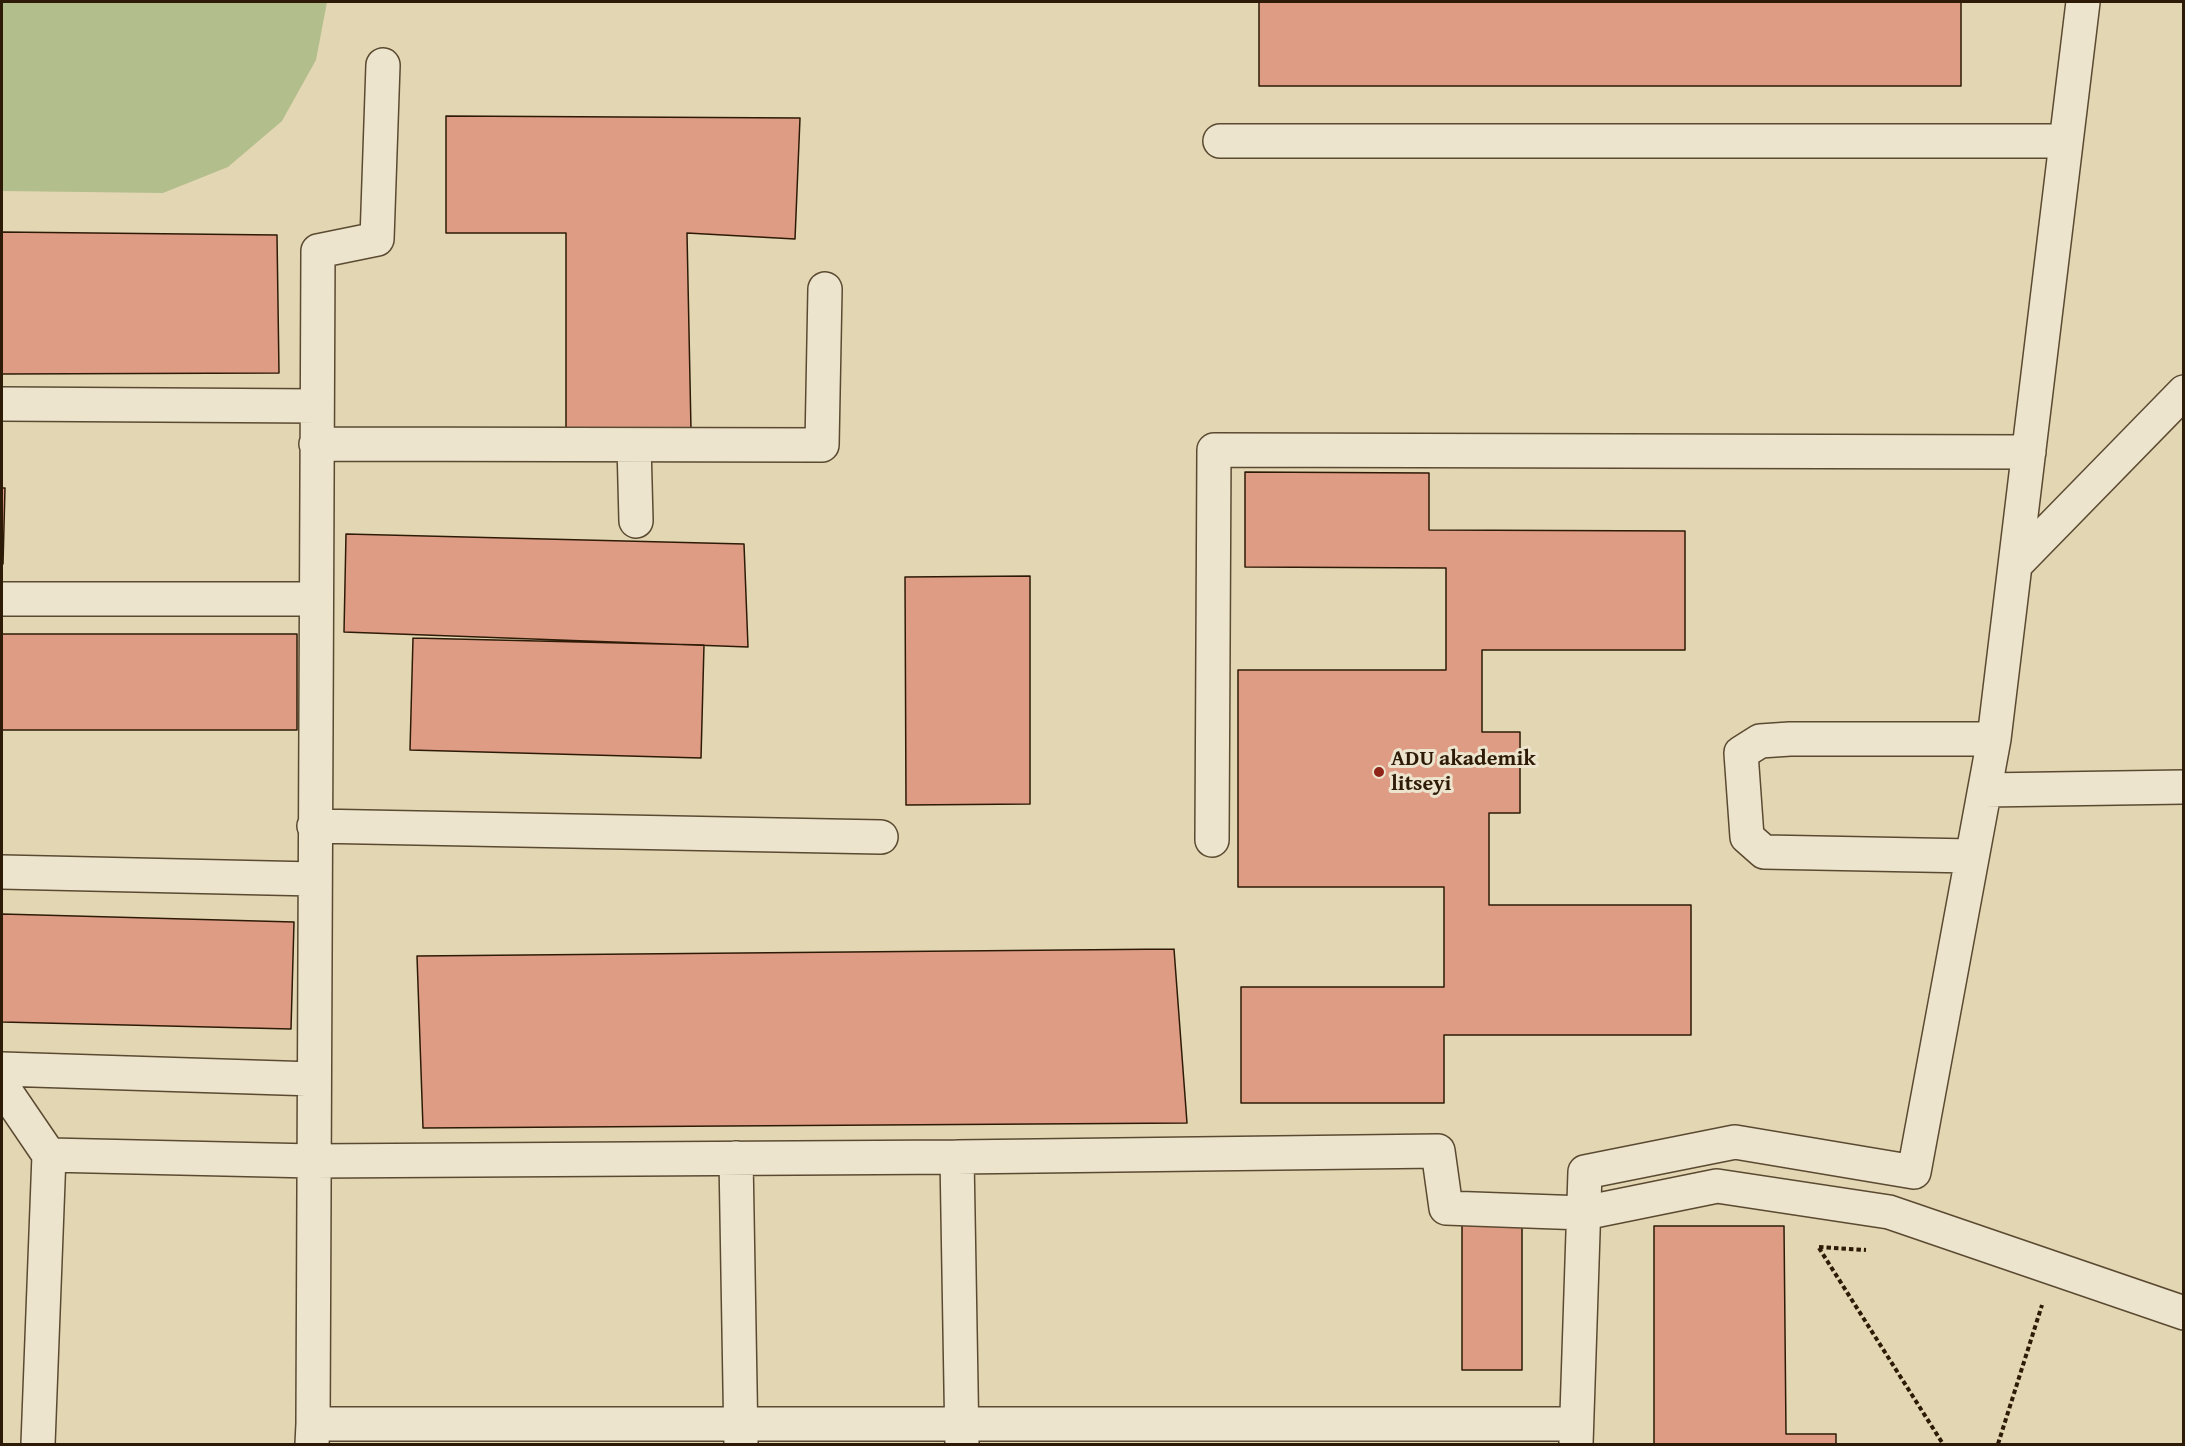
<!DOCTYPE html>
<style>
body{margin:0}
#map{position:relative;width:2185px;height:1446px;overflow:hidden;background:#e3d6b2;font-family:"Gentium Book Plus",serif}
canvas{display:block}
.frame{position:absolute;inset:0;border:3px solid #2e1b07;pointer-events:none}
</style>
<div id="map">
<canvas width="2185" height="1446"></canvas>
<div class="frame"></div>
</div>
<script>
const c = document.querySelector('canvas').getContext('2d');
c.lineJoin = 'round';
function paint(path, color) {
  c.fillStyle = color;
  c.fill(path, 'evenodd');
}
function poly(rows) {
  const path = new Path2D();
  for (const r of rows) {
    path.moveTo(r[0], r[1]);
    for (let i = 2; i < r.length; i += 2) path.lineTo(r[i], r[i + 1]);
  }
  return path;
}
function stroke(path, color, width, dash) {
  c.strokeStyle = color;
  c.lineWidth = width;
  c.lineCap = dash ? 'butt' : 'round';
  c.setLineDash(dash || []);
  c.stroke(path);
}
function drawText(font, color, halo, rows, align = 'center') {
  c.font = font + ' "Gentium Book Plus",serif';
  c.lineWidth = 6;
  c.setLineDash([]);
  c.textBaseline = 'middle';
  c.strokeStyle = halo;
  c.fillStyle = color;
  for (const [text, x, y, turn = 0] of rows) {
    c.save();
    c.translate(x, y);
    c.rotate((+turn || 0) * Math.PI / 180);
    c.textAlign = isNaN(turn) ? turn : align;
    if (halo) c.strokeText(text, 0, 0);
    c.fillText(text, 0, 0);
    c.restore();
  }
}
const green = poly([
 [2,2,327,2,316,60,282,121,228,167,163,193,2,191]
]);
const building = poly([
 [1259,2,1961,2,1961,86,1259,86,1259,2],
 [446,116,800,118,795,239,687,233,691,430,566,428,566,233,446,233,446,116],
 [2,232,277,235,279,373,2,374,2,232],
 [1245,472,1429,473,1429,530,1685,531,1685,650,1482,650,1482,732,1520,732,1520,813,1489,813,1489,905,1691,905,1691,1035,1444,1035,1444,1103,1241,1103,1241,987,1444,987,1444,887,1238,887,1238,670,1446,670,1446,568,1245,567,1245,472],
 [2,488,5,488,3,564,2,564,2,488],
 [346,534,744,544,748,647,344,632,346,534],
 [1030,576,1030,804,906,805,905,577,1030,576],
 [2,634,297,634,297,730,2,730,2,634],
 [413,638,704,645,701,758,410,750,413,638],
 [2,914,294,922,291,1029,2,1022,2,914],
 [1174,949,1187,1123,423,1128,417,956,1174,949],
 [1462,1222,1522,1222,1522,1370,1462,1370,1462,1222],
 [1654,1226,1784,1226,1786,1434,1836,1434,1836,1444,1654,1444,1654,1226]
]);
const path = poly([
 [1819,1247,1866,1250],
 [1819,1248,1943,1444],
 [1998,1444,2042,1305]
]);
const minor = poly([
 [1220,141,2066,141],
 [2,404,317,406],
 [316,444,822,445,825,289],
 [634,445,636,521],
 [2017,563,2184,392],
 [2,599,314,599],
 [1985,790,2184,787],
 [314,826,881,837],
 [1212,840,1214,450,2029,452],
 [1972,856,1764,852,1747,837,1741,753,1760,741,1790,739,1994,739],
 [2,872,314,879],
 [2,1069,314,1079],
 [2,1086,49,1155],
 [957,1157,962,1444],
 [736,1158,741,1444],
 [313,1424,318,251,377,239,383,65],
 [38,1444,49,1155,313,1161,957,1157,1438,1151,1446,1208,1584,1213,1717,1186,1889,1212,2184,1313],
 [312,1444,313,1424,1576,1424],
 [1576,1444,1585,1172,1735,1142,1914,1172,1994,739,2083,2]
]);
const markers = [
 [1379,772,6,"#8f2418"]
];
const poiNames = [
 ["ADU akademik",1391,759],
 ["litseyi",1391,784]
];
paint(green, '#b3be8d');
paint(building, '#de9c85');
stroke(building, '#2e1b07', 1.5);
stroke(minor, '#5b4a32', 36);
stroke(path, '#2e1b07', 4, [4.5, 3]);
stroke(minor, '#ede4cd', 33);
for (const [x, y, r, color] of markers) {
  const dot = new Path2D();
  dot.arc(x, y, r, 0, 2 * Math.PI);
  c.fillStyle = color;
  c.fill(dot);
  stroke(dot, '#ede4cd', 2);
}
drawText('bold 22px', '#2e1b07', '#ede4cd', poiNames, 'left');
</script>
